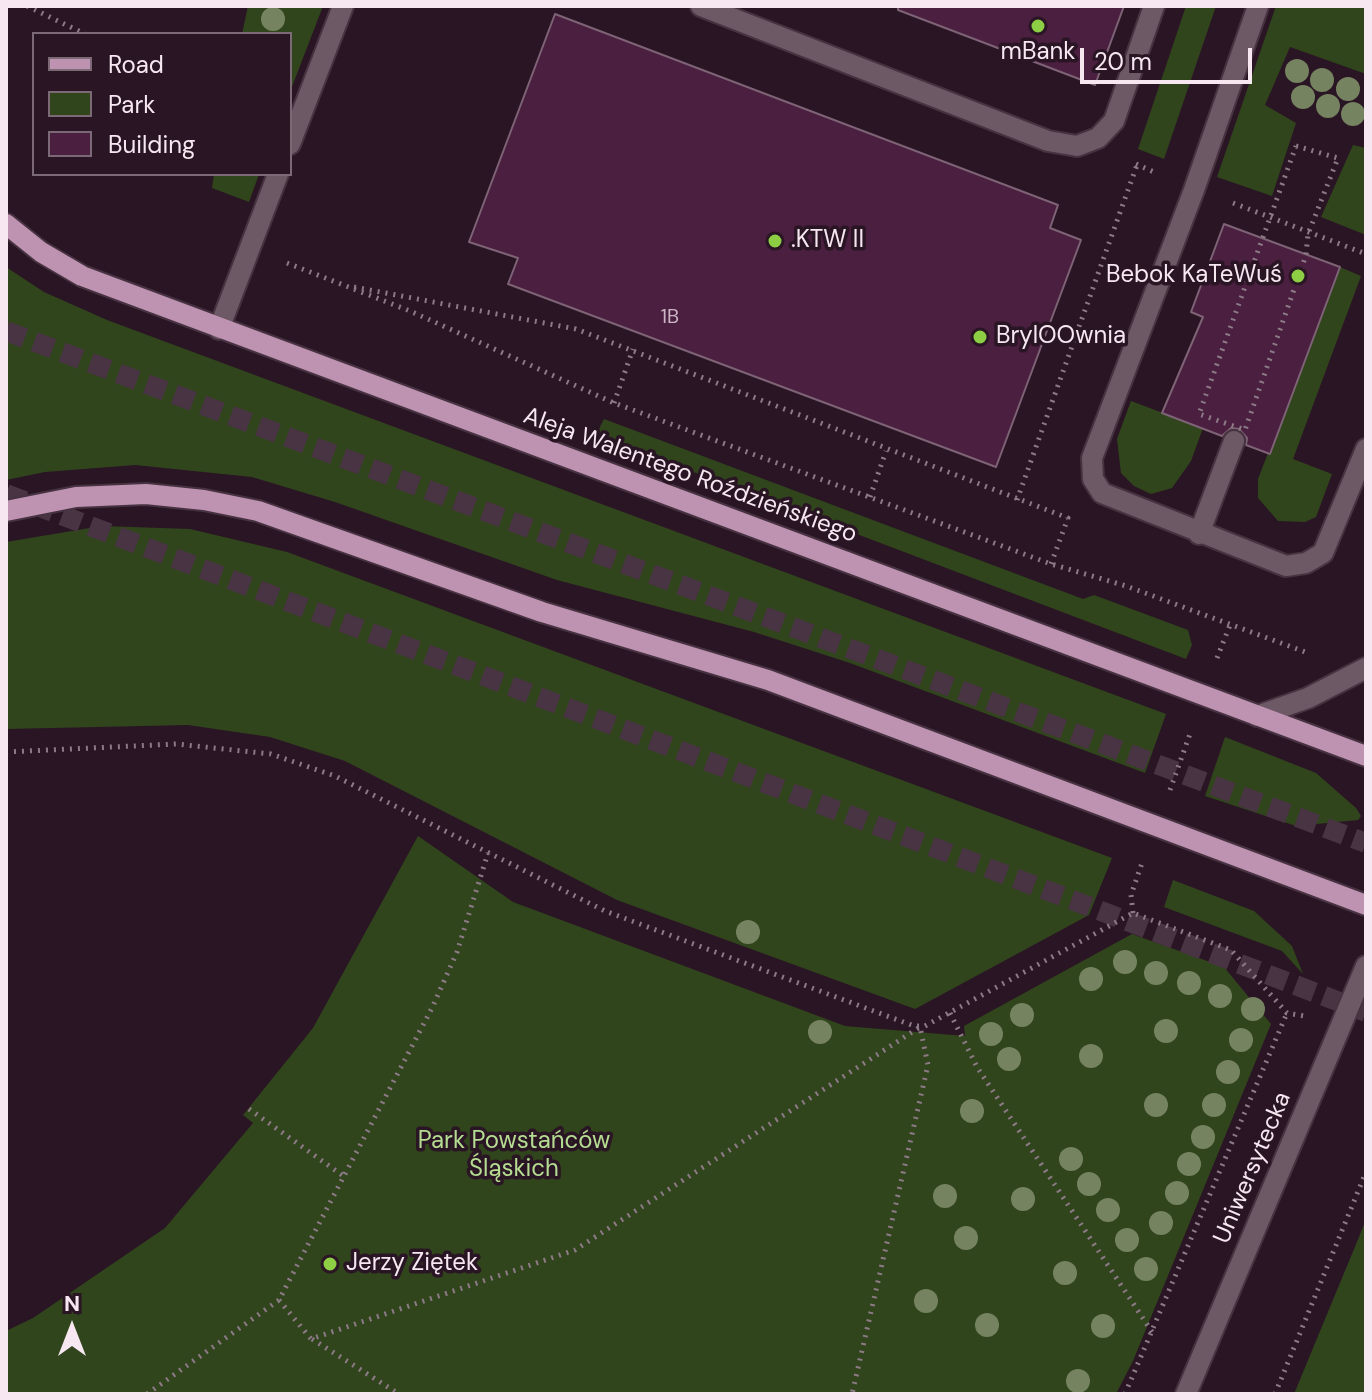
<!DOCTYPE html>
<meta charset="utf-8">
<style>
body{margin:0}
#map{position:relative;width:1372px;height:1400px;overflow:hidden;background:#2a1524;font-family:"DM Sans",sans-serif}
canvas{display:block}
.frame{position:absolute;inset:0;border:8px solid #f6e7f1;pointer-events:none}
.legend{position:absolute;left:32px;top:32px;width:260px;height:144px;box-sizing:border-box;background:#2a1524;border:2px solid #7c6976;margin:0;padding:10px 14px;list-style:none;font-size:24px;color:#f6e7f1}
.legend li{display:flex;align-items:center;gap:16px;height:40px}
.legend b{width:40px;border:2px solid #7c6976}
.north{position:absolute;left:32px;top:1288px;width:80px;height:80px;-webkit-text-stroke:6px #2a1524;paint-order:stroke;rotate:0deg;font-size:22px;font-weight:700;line-height:32px;text-align:center;color:#f6e7f1}
.north::after{content:'';display:block;margin:auto;width:28px;height:36px;background:#f6e7f1;clip-path:polygon(50% 0,100% 100%,50% 72%,0 100%)}
.scale{position:absolute;left:1080px;top:48px;width:172px;height:36px;box-sizing:border-box;border:4px solid #f6e7f1;border-top:0;padding-left:10px;font-size:24px;line-height:28px;white-space:nowrap;color:#f6e7f1;-webkit-text-stroke:6px #2a1524;paint-order:stroke}
</style>
<div id="map">
<canvas width="1372" height="1400"></canvas>
<div class="frame"></div>
<ul class="legend">
<li><b style="height:10px;background:#be92b1"></b>Road</li>
<li><b style="height:22px;background:#31451d"></b>Park</li>
<li><b style="height:22px;background:#4a1f3f"></b>Building</li>
</ul>
<div class="north">N</div>
<div class="scale">20 m</div>
</div>
<script>
const c = document.querySelector('canvas').getContext('2d');
c.lineJoin = 'round';
function paint(path, color) {
  c.fillStyle = color;
  c.fill(path, 'evenodd');
}
function poly(rows) {
  const path = new Path2D();
  for (const r of rows) {
    path.moveTo(r[0], r[1]);
    for (let i = 2; i < r.length; i += 2) path.lineTo(r[i], r[i + 1]);
  }
  return path;
}
function stroke(path, color, width, dash) {
  c.strokeStyle = color;
  c.lineWidth = width;
  c.lineCap = dash ? 'butt' : 'round';
  c.setLineDash(dash || []);
  c.stroke(path);
}
function drawText(font, color, halo, rows, align = 'center') {
  c.font = font + ' "DM Sans",sans-serif';
  c.lineWidth = 7;
  c.setLineDash([]);
  c.textBaseline = 'middle';
  c.strokeStyle = halo;
  c.fillStyle = color;
  for (const [text, x, y, turn = 0] of rows) {
    c.save();
    c.translate(x, y);
    c.rotate((+turn || 0) * Math.PI / 180);
    c.textAlign = isNaN(turn) ? turn : align;
    if (halo) c.strokeText(text, 0, 0);
    c.fillText(text, 0, 0);
    c.restore();
  }
}
const green = poly([
 [248,6,323,6,290,92,290,34,242,34],
 [1186,6,1216,6,1164,159,1138,149],
 [1276,6,1366,6,1366,74,1290,47,1265,105,1296,123,1272,196,1217,177],
 [1353,145,1366,148,1366,235,1321,217],
 [214,174,259,174,249,202,212,188],
 [6,267,44,292,107,320,1166,714,1145,773,850,663,754,632,557,580,335,502,252,477,135,465,45,472,6,480],
 [1340,267,1361,276,1293,459,1332,474,1316,517,1305,522,1278,521,1258,498,1258,479],
 [1131,401,1203,428,1191,461,1172,488,1151,494,1134,486,1121,473,1117,439],
 [604,419,1083,599,1094,595,1188,630,1192,645,1186,659,596,435],
 [102,526,190,529,287,552,1112,858,1089,915,915,1009,617,900,345,761,270,737,188,725,6,729,6,542],
 [1225,737,1316,773,1356,808,1361,816,1358,820,1296,826,1205,796],
 [418,836,513,902,845,1026,965,1036,964,1026,1132,934,1224,967,1271,1024,1133,1361,1116,1394,6,1394,6,1331,33,1318,165,1228,253,1123,243,1115,313,1028],
 [1173,880,1254,911,1292,946,1303,974,1282,951,1164,907],
 [1366,1219,1366,1394,1294,1394,1359,1237]
]);
const building = poly([
 [898,6,1124,6,1095,85,898,10,898,6],
 [555,14,1058,205,1050,228,1081,240,996,467,508,284,518,258,469,242,555,14],
 [1224,224,1340,267,1270,454,1246,445,1247,438,1239,429,1231,428,1222,436,1162,413,1203,317,1191,312,1224,224]
]);
const majorTunnel = poly([
 [6,331,1366,843],
 [6,494,1366,1012]
]);
const path = poly([
 [27,6,85,34],
 [1296,146,1338,158,1308,234,1306,255,1245,430,1199,414,1296,146],
 [1136,164,1156,173],
 [1233,203,1366,254],
 [287,263,410,311,614,403,1051,564,1126,586,1308,653],
 [354,287,576,329,1068,518,1051,564],
 [614,403,633,349],
 [870,497,886,451],
 [1017,500,1137,165],
 [1217,658,1230,625],
 [6,752,176,744,271,754,335,776,605,911,914,1026,925,1026,1133,913,1231,950,1287,1013,1304,1016],
 [1170,790,1191,731],
 [1133,913,1131,895,1142,863],
 [950,1013,977,1067,1152,1332],
 [249,1109,342,1175],
 [279,1300,311,1339,575,1250,920,1027,928,1065,852,1394],
 [312,1339,399,1394],
 [147,1394,279,1300,432,1008,457,952,488,853],
 [1125,1394,1287,1013],
 [1275,1394,1366,1172]
]);
const minor = poly([
 [701,6,1048,141,1077,146,1098,138,1114,121,1154,6],
 [1258,6,1194,190,1092,458,1093,479,1102,493,1286,566,1306,563,1323,553,1366,449],
 [290,144,343,6],
 [219,329,278,174],
 [1199,534,1234,441],
 [1257,716,1308,698,1366,668],
 [1186,1394,1366,966]
]);
const major = poly([
 [6,224,41,252,82,276,1366,756],
 [6,511,76,497,146,494,204,500,258,511,542,612,768,680,1366,905]
]);
const trees = [
 [273,19],
 [1297,71],
 [1322,80],
 [1348,89],
 [1303,97],
 [1328,106],
 [1353,114],
 [748,932],
 [1125,962],
 [1156,973],
 [1091,979],
 [1189,983],
 [1220,996],
 [1253,1009],
 [1022,1015],
 [1166,1031],
 [820,1032],
 [991,1034],
 [1241,1040],
 [1091,1056],
 [1009,1059],
 [1228,1072],
 [1156,1105],
 [1214,1105],
 [972,1111],
 [1203,1137],
 [1071,1159],
 [1189,1164],
 [1089,1184],
 [1177,1193],
 [945,1196],
 [1023,1199],
 [1108,1210],
 [1161,1223],
 [966,1238],
 [1127,1240],
 [1146,1269],
 [1065,1273],
 [926,1301],
 [987,1325],
 [1103,1326],
 [1078,1381]
];
const markers = [
 [1038,26,8,"#8dce44"],
 [775,241,8,"#8dce44"],
 [1298,276,8,"#8dce44"],
 [980,337,8,"#8dce44"],
 [330,1264,8,"#8dce44"]
];
const numberNames = [
 ["1B",670,318]
];
const poiNames = [
 ["mBank",1038,53,"center"],
 [".KTW II",791,241],
 ["Bebok KaTeWuś",1282,276,"right"],
 ["BrylOOwnia",996,337],
 ["Jerzy Ziętek",346,1264]
];
const streetNames = [
 ["Aleja Walentego Roździeńskiego",690,476,20],
 ["Uniwersytecka",1253,1168,-67]
];
const parkNames = [
 ["Park Powstańców",514,1142],
 ["Śląskich",514,1170]
];
paint(green, '#31451d');
paint(building, '#4a1f3f');
stroke(building, '#7d6375', 2);
stroke(majorTunnel, '#493443', 20, [20, 10]);
stroke(minor, '#473241', 24);
stroke(major, '#473241', 24);
stroke(path, '#8c7a86', 5, [2, 6]);
stroke(minor, '#6d5866', 20);
stroke(major, '#be92b1', 20);
c.fillStyle = '#768360';
for (const [x, y] of trees) {
  c.beginPath();
  c.arc(x, y, 12, 0, 2 * Math.PI);
  c.fill();
}
for (const [x, y, r, color] of markers) {
  const dot = new Path2D();
  dot.arc(x, y, r, 0, 2 * Math.PI);
  c.fillStyle = color;
  c.fill(dot);
  stroke(dot, '#2a1524', 3);
}
drawText('20px', '#cbb5c4', null, numberNames);
drawText('24px', '#f6e7f1', '#2a1524', poiNames, 'left');
drawText('24px', '#f6e7f1', '#2a1524', streetNames);
drawText('24px', '#b5dd91', '#2a1524', parkNames);
</script>
